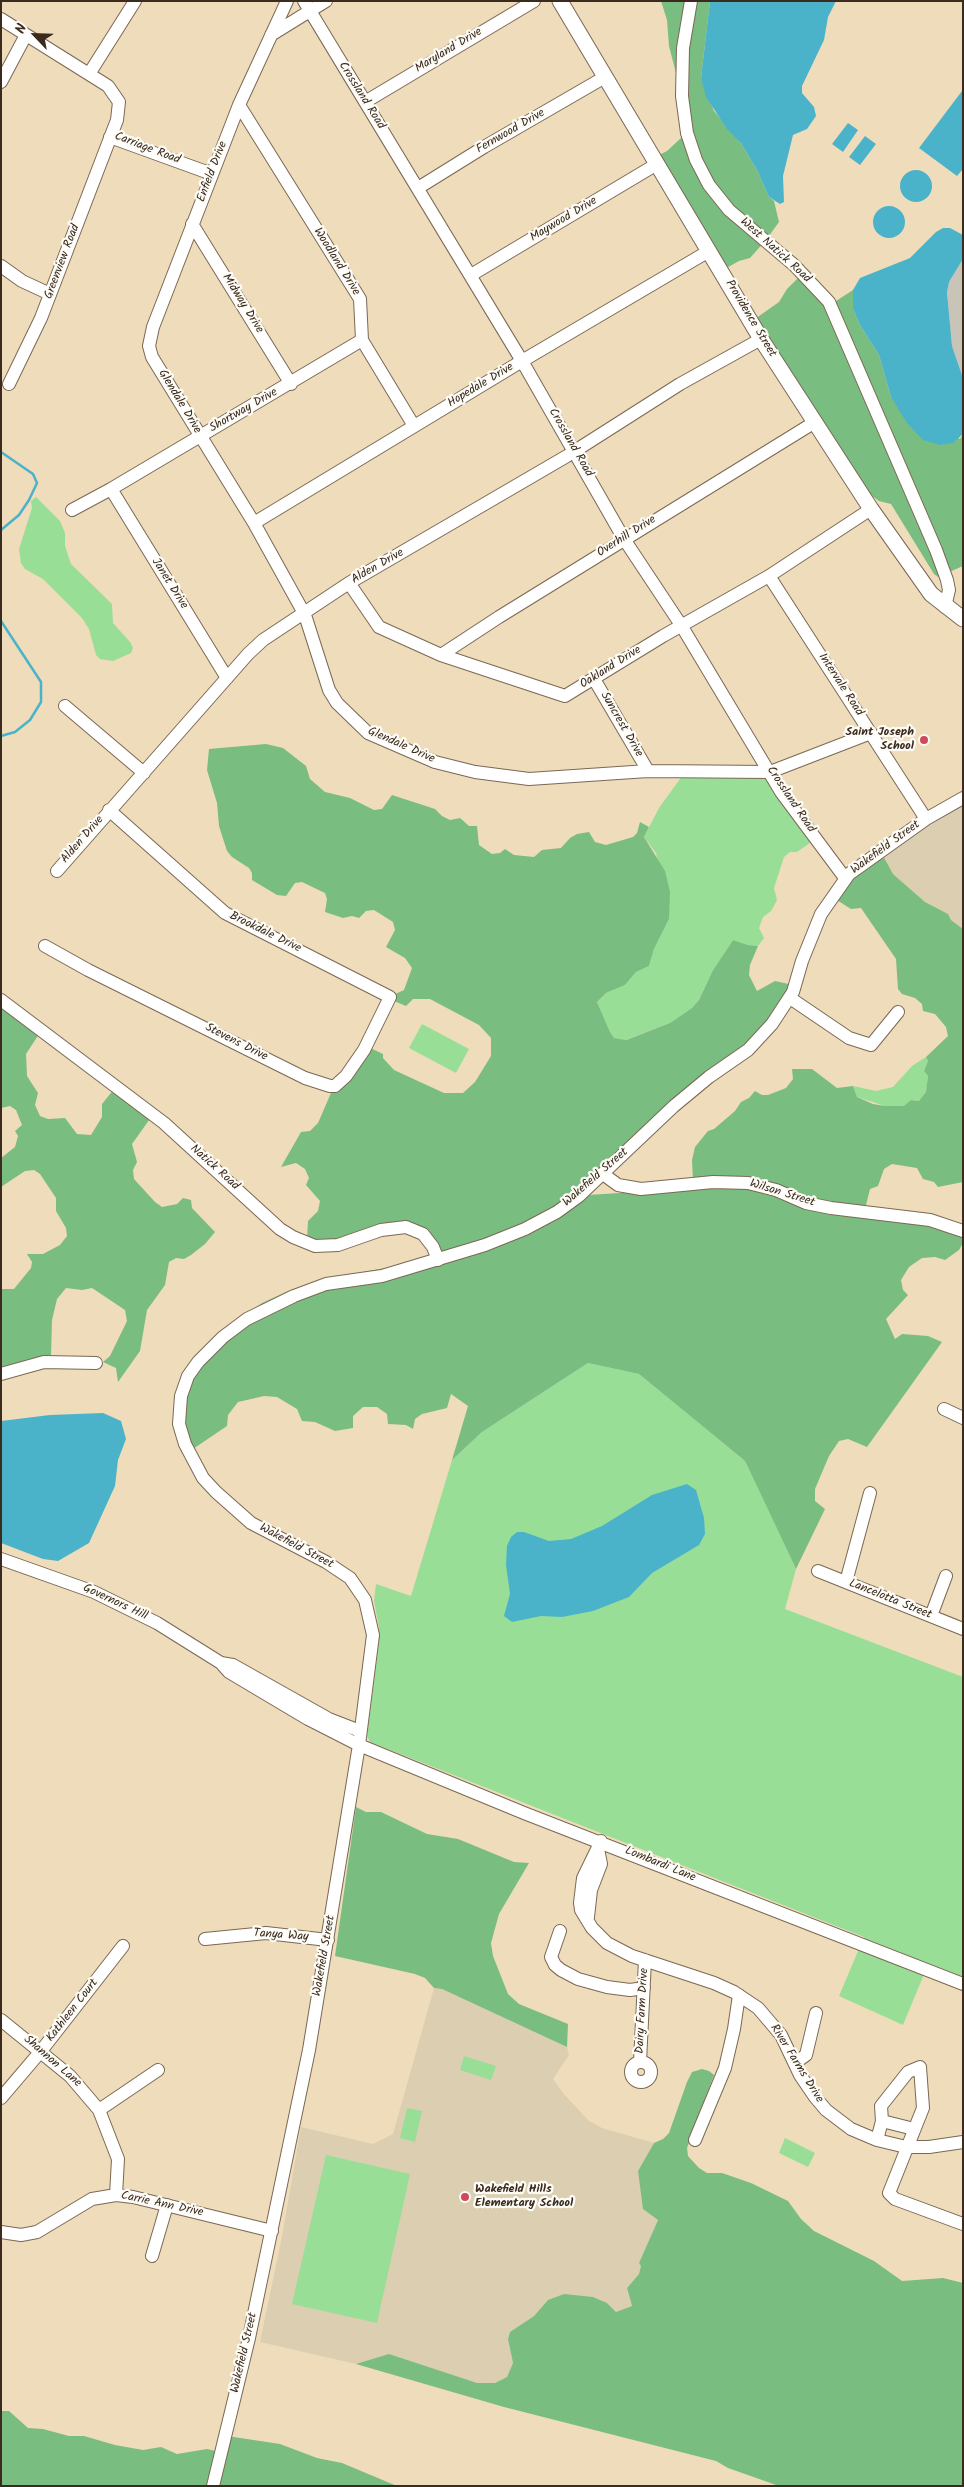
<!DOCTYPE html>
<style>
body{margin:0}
#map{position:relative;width:964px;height:2487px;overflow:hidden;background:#efdcbb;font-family:Kalam,sans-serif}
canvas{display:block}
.frame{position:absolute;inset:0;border:2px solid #3b2a1e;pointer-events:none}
.north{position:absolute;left:10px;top:10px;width:50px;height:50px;-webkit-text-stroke:4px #fdfcf7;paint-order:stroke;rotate:294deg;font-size:14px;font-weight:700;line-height:20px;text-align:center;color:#3b2a1e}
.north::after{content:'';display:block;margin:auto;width:18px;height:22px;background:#3b2a1e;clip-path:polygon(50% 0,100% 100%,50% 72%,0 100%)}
</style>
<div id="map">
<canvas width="964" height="2487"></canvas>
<div class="frame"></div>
<div class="north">N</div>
</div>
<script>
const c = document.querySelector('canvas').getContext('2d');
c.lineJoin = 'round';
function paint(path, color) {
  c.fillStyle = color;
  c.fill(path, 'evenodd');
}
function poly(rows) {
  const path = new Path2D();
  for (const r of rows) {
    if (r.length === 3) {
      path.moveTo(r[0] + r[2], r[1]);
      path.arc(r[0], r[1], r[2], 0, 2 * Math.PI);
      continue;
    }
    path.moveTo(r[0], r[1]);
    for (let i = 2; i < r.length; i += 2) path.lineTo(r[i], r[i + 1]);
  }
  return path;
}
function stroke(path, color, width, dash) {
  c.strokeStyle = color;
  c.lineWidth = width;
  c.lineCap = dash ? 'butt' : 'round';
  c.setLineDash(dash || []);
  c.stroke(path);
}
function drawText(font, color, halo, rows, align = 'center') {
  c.font = font + ' Kalam,sans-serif';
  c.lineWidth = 4.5;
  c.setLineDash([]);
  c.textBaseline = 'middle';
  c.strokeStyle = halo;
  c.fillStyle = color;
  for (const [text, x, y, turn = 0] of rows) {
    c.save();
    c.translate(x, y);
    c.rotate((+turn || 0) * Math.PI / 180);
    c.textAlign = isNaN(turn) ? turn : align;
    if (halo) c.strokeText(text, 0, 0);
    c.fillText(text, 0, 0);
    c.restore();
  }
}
const built = poly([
 [963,800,963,929,951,920,947,914,925,902,893,874,881,852],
 [434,1988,442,1989,567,2047,569,2055,553,2079,563,2093,589,2121,602,2128,654,2143,638,2171,641,2185,658,2220,639,2263,641,2266,639,2274,627,2288,632,2306,616,2312,607,2303,548,2300,534,2316,510,2332,508,2339,513,2363,507,2377,495,2383,477,2383,356,2364,260,2342,282,2236,301,2127,373,2144,393,2134]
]);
const industrial = poly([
 [963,259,963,378,952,346,947,291,949,282]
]);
const green = poly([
 [36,497,60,521,65,533,65,546,71,564,112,604,113,623,130,642,133,648,131,653,113,661,100,659,96,655,89,629,82,618,43,579,25,569,21,563,19,549,32,508,31,501],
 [685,772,763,772,814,840,797,852,790,852,784,857,774,888,777,900,771,911,763,917,759,928,764,938,758,946,748,945,733,940,713,970,699,1000,692,1008,670,1023,625,1040,614,1038,610,1032,597,1002,606,993,625,985,636,972,649,966,654,949,669,919,656,853,644,837,659,808],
 [422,1024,469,1049,456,1073,409,1048],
 [926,1057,928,1061,924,1071,928,1076,926,1093,919,1101,911,1100,905,1106,885,1106,857,1097,853,1086,876,1091,893,1087,912,1066],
 [588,1363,639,1374,745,1461,796,1569,785,1609,963,1677,963,1981,927,1967,903,2025,839,1996,864,1937,370,1742,367,1736,379,1643,379,1628,374,1601,376,1584,411,1596,452,1460,482,1432],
 [464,2056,496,2066,491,2080,460,2070],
 [407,2108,422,2111,415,2142,400,2138],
 [785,2138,815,2153,808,2167,779,2153],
 [326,2155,410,2174,377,2323,292,2304]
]);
const forest = poly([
 [661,1,710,1,701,78,714,111,741,143,757,170,769,197,774,201,779,222,766,240,750,258,739,261,721,271,655,157,667,151,681,138,683,127,677,77,669,46,667,20],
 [803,273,833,303,853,290,853,309,860,325,879,355,891,397,960,439,963,434,963,566,938,577,934,574,891,504,879,501,855,483,752,321,779,302,787,289],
 [266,744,283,748,306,766,310,779,325,792,350,798,374,810,382,809,392,795,435,809,442,816,450,820,460,818,469,826,477,826,479,845,492,854,500,853,505,849,514,855,534,857,542,850,561,848,570,838,577,834,589,832,595,842,606,845,633,837,637,833,640,822,649,827,644,837,665,871,670,892,669,919,654,949,649,966,636,972,625,985,606,993,597,1002,610,1032,614,1038,626,1040,670,1023,692,1008,699,1000,713,970,733,940,748,945,758,946,750,965,749,975,757,991,775,981,793,985,768,1027,709,1077,588,1195,651,1191,693,1181,692,1160,695,1147,708,1131,714,1129,735,1111,741,1102,749,1098,755,1091,762,1095,768,1095,786,1088,793,1079,792,1069,812,1069,837,1088,853,1086,857,1097,873,1104,885,1106,904,1106,911,1100,919,1101,926,1092,928,1076,924,1071,928,1061,926,1057,948,1036,946,1027,935,1014,923,1011,922,1004,915,998,902,994,898,989,896,959,861,908,851,909,832,897,881,852,893,874,925,902,948,914,951,920,963,929,963,1182,938,1187,934,1182,923,1179,917,1168,892,1164,884,1169,878,1186,870,1189,865,1209,963,1231,963,1243,959,1250,945,1260,935,1257,922,1258,909,1267,901,1280,903,1290,908,1295,886,1319,895,1339,902,1334,928,1336,942,1342,867,1447,848,1439,839,1441,829,1456,815,1489,815,1501,825,1509,796,1569,745,1461,639,1374,588,1363,482,1432,452,1460,468,1406,451,1394,447,1408,422,1414,415,1419,413,1429,406,1425,388,1424,387,1414,377,1407,363,1407,353,1416,353,1428,335,1431,315,1422,302,1421,297,1409,277,1397,264,1396,238,1402,228,1415,227,1426,184,1455,181,1451,176,1436,175,1412,218,1333,262,1303,290,1290,330,1278,441,1258,408,1226,346,1241,307,1240,308,1221,318,1211,320,1201,306,1185,309,1178,305,1169,296,1163,281,1167,301,1132,310,1131,318,1123,334,1086,366,1046,383,1054,383,1058,394,1070,444,1093,463,1093,475,1082,491,1056,491,1038,479,1025,430,999,413,999,406,1006,389,999,389,997,404,990,412,968,405,958,386,947,395,930,393,922,374,910,366,911,359,918,352,916,343,918,325,912,327,899,325,893,302,882,295,883,286,896,277,895,252,880,252,873,249,868,232,857,227,851,219,826,217,803,207,770,209,749],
 [1,1000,41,1031,26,1054,27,1076,38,1093,35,1105,40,1116,48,1119,65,1118,77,1134,91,1135,102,1117,102,1104,115,1088,152,1116,132,1144,137,1162,133,1170,134,1179,155,1202,162,1207,177,1204,183,1198,191,1200,192,1208,215,1232,205,1244,191,1255,184,1259,176,1258,169,1262,165,1285,147,1310,140,1351,118,1382,116,1368,103,1362,110,1356,127,1321,125,1310,92,1288,82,1290,66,1288,57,1299,52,1320,51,1355,1,1367,1,1289,14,1289,31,1268,32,1262,27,1254,43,1254,60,1245,67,1236,66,1228,56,1211,56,1198,40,1174,34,1170,25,1171,1,1187,1,1158,15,1147,18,1136,15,1131,22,1125,16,1110,10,1106,1,1108],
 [356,1807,366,1812,381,1812,427,1834,458,1839,514,1862,529,1863,499,1914,491,1943,493,1956,508,1994,519,2004,568,2024,567,2047,442,1989,434,1988,425,1978,415,1974,335,1956],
 [702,2069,709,2071,714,2075,687,2148,688,2156,699,2168,707,2173,722,2173,751,2183,788,2201,801,2219,814,2231,874,2261,902,2281,943,2278,963,2283,963,2486,779,2486,728,2468,716,2461,504,2407,356,2364,389,2354,477,2383,495,2383,507,2377,513,2363,508,2339,510,2332,534,2316,548,2300,564,2294,593,2297,607,2303,616,2312,632,2306,627,2288,639,2274,641,2266,639,2263,658,2220,643,2209,638,2171,654,2143,663,2139,669,2133,687,2082,692,2072],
 [1,2411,9,2411,28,2428,43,2429,69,2436,84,2436,115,2445,143,2450,161,2447,177,2454,207,2449,220,2452,227,2436,280,2444,317,2458,342,2463,397,2486,1,2486]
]);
const water = poly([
 [710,1,836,1,828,17,824,40,802,86,802,93,814,107,816,116,807,129,793,135,783,176,784,202,780,204,769,197,757,170,741,143,727,129,706,97,701,78],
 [962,91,963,169,957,176,919,148],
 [848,123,858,130,843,152,832,144],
 [865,136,876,144,860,165,849,157],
 [916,186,16],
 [889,222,16],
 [943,228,950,228,963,235,963,259,949,282,947,292,952,346,963,378,963,434,953,443,940,445,923,440,907,423,891,397,879,355,860,325,853,309,853,290,860,278,910,258,936,232],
 [103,1413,121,1421,126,1439,118,1460,115,1486,89,1543,58,1561,43,1559,1,1543,1,1421,50,1415],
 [687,1484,696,1490,704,1518,705,1534,699,1545,652,1573,629,1597,593,1611,562,1617,541,1616,512,1622,504,1616,510,1594,506,1565,507,1546,511,1537,517,1532,524,1532,549,1541,571,1539,602,1526,652,1495]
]);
const stream = poly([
 [1,452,33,474,37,483,29,500,19,515,1,530],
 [1,621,41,682,41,702,30,720,15,732,1,736]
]);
const minor = poly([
 [287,1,239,105,153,327,149,346,152,357,254,523,305,615,329,690,337,703,368,733,435,762,475,772,529,779,648,771,770,772,871,733],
 [304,1,522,361,624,539,681,625,781,792,845,878],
 [691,1,683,48,682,96,687,133,696,160,709,185,729,210,794,265,829,302,936,550,947,580,949,590,945,607],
 [1,19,108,86,119,102,117,120,41,318,9,384],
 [271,35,326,1],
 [89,74,135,1],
 [1,82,26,35],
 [365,102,534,1],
 [239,105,360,299,362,340,414,426],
 [110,137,212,174],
 [418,188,484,147,605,77],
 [192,224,291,384],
 [1,266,22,281,50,294],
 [471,275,657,164],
 [111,489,227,678],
 [72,510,111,489,362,340],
 [254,523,522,361,709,251],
 [769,576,926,819],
 [349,583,379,627,441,655,565,696,663,636,769,576,871,509],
 [441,655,499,617,815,422],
 [594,679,648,771],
 [65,706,144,773],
 [57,871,248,654,263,640,349,583,567,456,680,384,761,339],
 [45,946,88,970,305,1078,330,1086,335,1086,346,1076,364,1050,390,997,225,913,109,810],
 [790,998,849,1038,871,1045,898,1012],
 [1,1000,164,1123,280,1229,293,1237,315,1246,338,1245,381,1230,406,1227,423,1234,433,1247,438,1260],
 [603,1174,618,1185,641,1189,713,1182,748,1183,776,1190,806,1203,831,1208,930,1220,963,1231],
 [1,1374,44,1362,96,1363],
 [944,1409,963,1418],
 [1,1559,94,1592,157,1623,221,1663,229,1672,308,1719,359,1745,524,1813,963,1984],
 [818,1571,963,1629],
 [846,1582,870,1493],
 [931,1616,946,1576],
 [221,1663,233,1665,329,1719,360,1731],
 [601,1841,583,1878,580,1903,581,1910,592,1928,607,1943,632,1956,714,1983,734,1992,758,2008,781,2035,800,2075,815,2097,826,2110,851,2129,877,2140,906,2147,929,2147,963,2142],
 [588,1917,591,1890,601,1864,598,1849],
 [560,1931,551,1957,555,1965,561,1970,578,1979,607,1987,630,1990,644,1988],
 [205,1939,266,1933,328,1940],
 [1,2020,70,2076,99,2110,118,2159,116,2195],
 [640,2062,645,1960],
 [641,2072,10],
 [795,2063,806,2055,816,2013],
 [1,2098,41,2051,123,1946],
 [99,2110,158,2070],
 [882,2121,914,2129],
 [695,2140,725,2068,734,2029,739,1995],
 [877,2140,882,2121,881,2106,908,2072,920,2067,923,2108,889,2193,895,2199,963,2224],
 [1,2232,21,2235,37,2232,92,2199,116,2195,133,2197,272,2231],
 [152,2256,167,2205],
 [213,2486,249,2338,309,2050,359,1745,373,1635,365,1600,350,1578,326,1562,251,1523,216,1492,203,1478,185,1444,179,1424,181,1396,188,1376,198,1362,223,1337,247,1319,294,1296,326,1284,382,1276,485,1245,525,1229,557,1212,579,1196,674,1106,709,1077,748,1050,772,1024,793,992,802,961,821,914,849,874,926,819,963,798]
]);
const major = poly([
 [560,1,761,339,871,509,931,594,963,619]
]);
const markers = [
 [924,740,5,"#d1495b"],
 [465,2197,5,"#d1495b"]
];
const streetNames = [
 ["Maryland Drive",449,51,-31],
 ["Crossland Road",361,96,58],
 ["Fernwood Drive",511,132,-30],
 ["Carriage Road",147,149,21],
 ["Enfield Drive",213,172,-69],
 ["Maywood Drive",564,220,-31],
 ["West Natick Road",775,251,42],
 ["Greenview Road",63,262,-69],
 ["Woodland Drive",336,262,58],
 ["Midway Drive",242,304,58],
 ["Providence Street",750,319,59],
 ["Hopedale Drive",481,386,-31],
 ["Glendale Drive",179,402,59],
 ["Shortway Drive",244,411,-30],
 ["Crossland Road",570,443,60],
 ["Overhill Drive",627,537,-32],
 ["Alden Drive",378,567,-30],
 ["Janet Drive",169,584,58],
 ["Oakland Drive",611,668,-32],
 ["Intervale Road",840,685,57],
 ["Suncrest Drive",621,725,60],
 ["Glendale Drive",401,746,24],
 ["Crossland Road",790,800,56],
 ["Alden Drive",83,840,-49],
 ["Wakefield Street",886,848,-36],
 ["Brookdale Drive",265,933,26],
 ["Stevens Drive",236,1043,27],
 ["Natick Road",214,1168,42],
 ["Wakefield Street",596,1178,-41],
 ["Wilson Street",782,1194,17],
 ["Wakefield Street",296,1547,28],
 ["Lancelotta Street",890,1600,22],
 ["Governors Hill",115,1603,25],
 ["Lombardi Lane",660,1865,22],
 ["Tanya Way",281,1936,4],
 ["Wakefield Street",325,1956,-80],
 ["Kathleen Court",73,2011,-52],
 ["Dairy Farm Drive",643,2011,-87],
 ["Shannon Lane",52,2062,41],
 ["River Farms Drive",796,2064,58],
 ["Carrie Ann Drive",162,2205,12],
 ["Wakefield Street",245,2353,-77]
];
const poiNames = [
 ["Saint Joseph",914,733],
 ["School",914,747],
 ["Wakefield Hills",475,2190,"left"],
 ["Elementary School",475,2204,"left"]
];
paint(built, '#dccfb1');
paint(industrial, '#c8c4b8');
paint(green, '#98de97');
paint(forest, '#7abd80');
paint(water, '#4bb3c9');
stroke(stream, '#4bb3c9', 2.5);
stroke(minor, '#7a6855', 14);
stroke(major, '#7a6855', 17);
stroke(minor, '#fff', 12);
stroke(major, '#fff', 15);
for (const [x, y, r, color] of markers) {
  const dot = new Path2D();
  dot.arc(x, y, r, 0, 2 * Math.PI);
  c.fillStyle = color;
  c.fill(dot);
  stroke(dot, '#fdfcf7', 2);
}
drawText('12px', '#3b2a1e', '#fdfcf7', streetNames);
drawText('bold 12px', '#3b2a1e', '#fdfcf7', poiNames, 'right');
</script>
